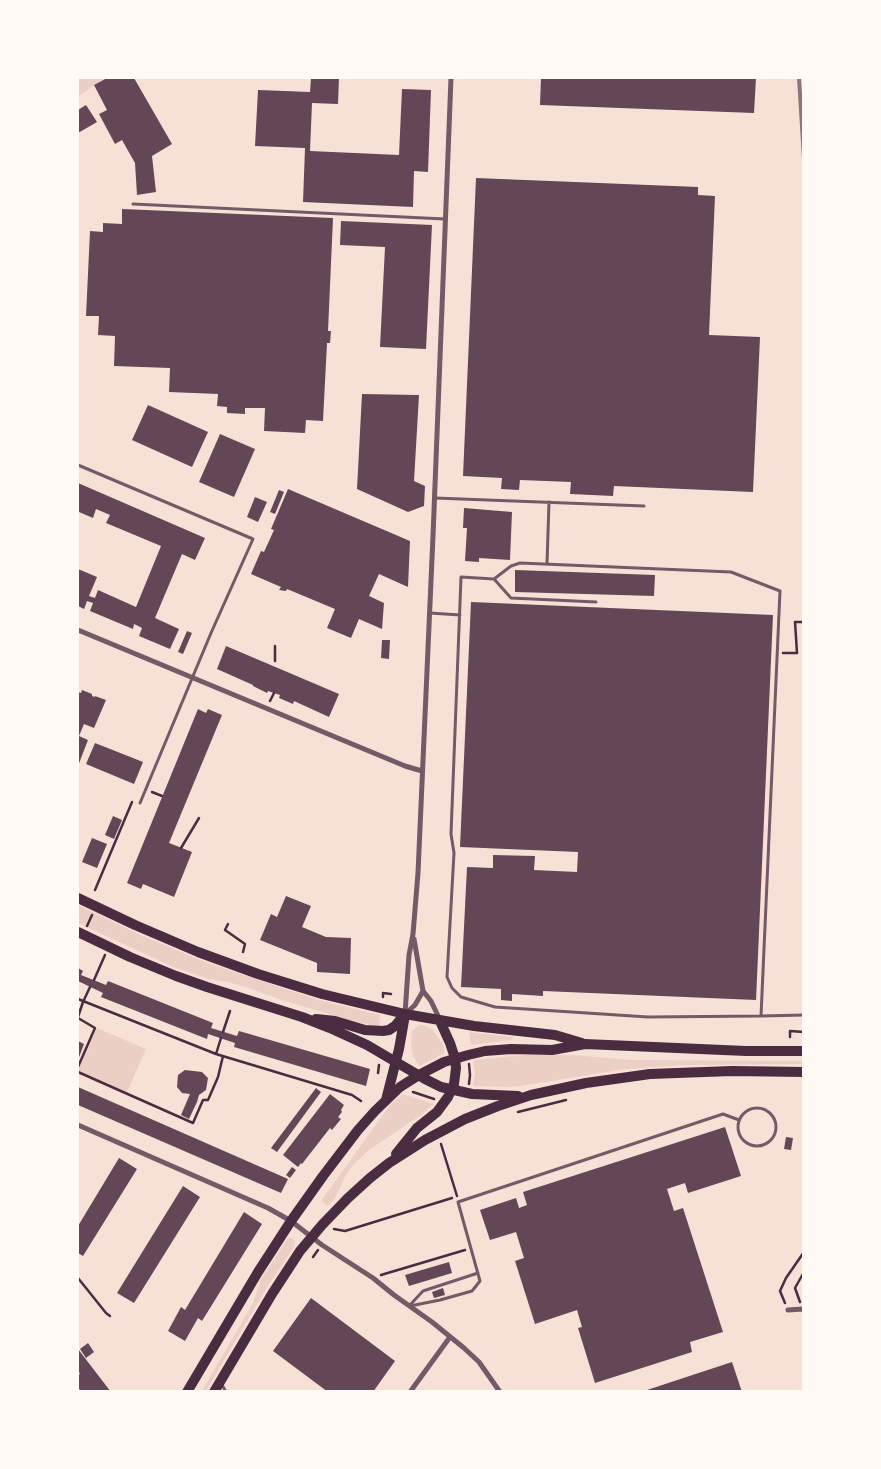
<!DOCTYPE html>
<style>
body{margin:0}
#map{position:relative;width:881px;height:1469px;overflow:hidden;background:#f7e1d7;font-family:"Fira Sans",sans-serif}
canvas{display:block}
.frame{position:absolute;inset:0;border:79px solid #fffaf5;pointer-events:none}
</style>
<div id="map">
<canvas width="881" height="1469"></canvas>
<div class="frame"></div>
</div>
<script>
const c = document.querySelector('canvas').getContext('2d');
c.lineJoin = 'round';
function paint(path, color) {
  c.fillStyle = color;
  c.fill(path, 'evenodd');
}
function poly(rows) {
  const path = new Path2D();
  for (const r of rows) {
    if (r.length === 3) {
      path.moveTo(r[0] + r[2], r[1]);
      path.arc(r[0], r[1], r[2], 0, 2 * Math.PI);
      continue;
    }
    path.moveTo(r[0], r[1]);
    for (let i = 2; i < r.length; i += 2) path.lineTo(r[i], r[i + 1]);
  }
  return path;
}
function stroke(path, color, width, dash) {
  c.strokeStyle = color;
  c.lineWidth = width;
  c.lineCap = dash ? 'butt' : 'round';
  c.setLineDash(dash || []);
  c.stroke(path);
}
const green = poly([
 [78,78,104,78,78,97],
 [78,905,143,936,208,963,279,987,319,1000,380,1015,379,1027,353,1021,282,1000,246,987,228,982,208,979,173,967,78,923],
 [419,1025,424,1025,433,1030,443,1044,445,1053,419,1066,413,1056,411,1045,412,1031],
 [97,1028,146,1049,127,1092,78,1071],
 [469,1032,513,1037,514,1038,510,1040,471,1045],
 [524,1055,573,1055,631,1060,803,1061,804,1064,684,1065,626,1069,520,1086,507,1087,473,1086,475,1073,473,1060],
 [403,1094,434,1104,421,1115,369,1150,353,1165,346,1175,335,1198,328,1206,321,1201,390,1105],
 [288,1238,290,1238,295,1240,295,1243,294,1247,266,1289,206,1391,202,1391,253,1303,261,1279]
]);
const building = poly([
 [107,78,134,78,172,144,152,156,156,192,137,195,135,163,122,140,115,144,99,114,107,110,94,85],
 [311,78,339,78,338,104,312,103,310,151,399,155,402,89,431,90,428,172,414,171,413,207,303,202,305,148,255,146,258,90,310,92],
 [541,78,756,78,754,113,540,105],
 [86,105,97,122,78,133,78,110],
 [476,178,698,187,698,195,715,196,709,335,760,337,753,492,614,486,613,496,570,494,571,482,520,480,519,490,501,489,502,478,463,476],
 [122,209,333,218,328,331,331,331,330,343,327,343,323,421,306,420,305,433,264,431,265,408,245,408,245,414,227,413,227,407,217,406,218,394,169,392,170,368,114,366,115,336,98,335,99,316,86,316,90,231,103,232,103,223,122,224],
 [341,221,432,225,426,349,380,347,385,247,340,245],
 [362,394,419,395,414,481,425,486,424,506,408,512,357,489],
 [148,405,208,432,192,467,132,440],
 [220,434,255,449,234,497,199,482],
 [78,483,205,538,195,560,182,554,155,618,179,629,170,649,139,636,142,628,134,624,133,629,90,611,93,603,87,601,84,609,78,606,78,569,97,577,89,596,95,598,98,590,136,607,161,546,106,523,110,515,96,509,93,518,79,512,78,516],
 [288,489,410,541,408,587,379,574,369,596,384,603,382,629,359,619,351,638,327,628,335,609,287,589,286,591,279,590,281,587,251,574,261,551,264,552,274,530,271,529],
 [279,490,284,492,275,514,270,512],
 [255,497,267,502,258,522,247,517],
 [464,508,512,512,510,560,479,558,479,562,465,561,467,528,463,528],
 [515,570,655,575,654,596,515,592],
 [471,602,773,615,756,1000,543,991,543,996,512,994,512,1001,501,1000,501,989,461,987,467,867,493,868,493,855,535,856,534,870,577,872,578,852,460,847],
 [187,631,192,633,183,654,178,652],
 [382,640,390,640,389,659,381,658],
 [226,646,339,694,329,717,294,701,293,704,279,698,280,695,268,691,267,693,253,686,253,685,217,669],
 [82,690,92,694,92,696,95,697,95,696,106,700,94,728,84,724,79,736,88,740,78,766,78,692,81,693],
 [198,709,206,713,208,709,222,715,169,843,192,852,174,897,143,884,141,889,127,883],
 [95,743,143,762,134,784,86,764],
 [113,816,122,820,114,839,105,835],
 [92,838,107,844,97,868,82,862],
 [286,896,311,906,302,927,326,937,351,938,350,974,317,972,317,963,260,940,271,914,277,917],
 [78,968,83,971,81,975,106,985,108,981,213,1023,211,1028,237,1036,239,1031,370,1069,366,1086,234,1047,235,1043,208,1034,207,1039,101,997,103,993,78,981],
 [78,1041,84,1044,78,1060],
 [185,1070,202,1072,208,1078,206,1090,199,1095,197,1102,189,1119,181,1115,190,1094,182,1093,177,1087,178,1075],
 [78,1087,288,1179,281,1193,78,1105],
 [316,1088,321,1092,277,1152,271,1148],
 [330,1094,344,1105,341,1110,342,1112,338,1117,341,1119,332,1130,330,1128,302,1164,301,1163,298,1167,283,1155],
 [725,1127,741,1176,688,1193,685,1183,667,1189,674,1211,683,1208,723,1332,690,1342,692,1352,595,1383,578,1328,582,1327,577,1310,535,1324,515,1261,524,1258,516,1232,490,1240,480,1210,516,1198,519,1208,527,1205,523,1192],
 [786,1137,793,1138,791,1150,784,1149],
 [119,1158,137,1169,83,1256,78,1253,78,1226],
 [292,1167,296,1170,290,1178,286,1175],
 [183,1186,200,1197,134,1303,117,1293],
 [244,1212,262,1224,202,1321,198,1318,185,1341,168,1331,181,1307,185,1310],
 [449,1262,452,1273,409,1286,405,1275],
 [443,1288,445,1295,434,1298,432,1292],
 [311,1298,395,1361,373,1392,328,1392,273,1351],
 [88,1343,94,1352,86,1358,80,1349],
 [78,1349,111,1392,81,1392,78,1387,78,1375,80,1374,78,1370],
 [732,1362,742,1392,644,1392,644,1391]
]);
const path = poly([
 [275,646,275,661],
 [783,653,797,653,795,622,804,622],
 [270,701,274,693],
 [152,792,162,796],
 [181,848,199,818],
 [95,890,132,802],
 [228,924,225,930,245,944,243,952],
 [87,926,92,915],
 [94,980,105,955],
 [383,997,383,993,391,994],
 [78,999,216,1054,352,1095,361,1101],
 [78,1017,83,1002,90,987],
 [78,1018,95,1028,78,1067],
 [223,1032,230,1011],
 [790,1037,790,1031,804,1032],
 [216,1054,221,1038],
 [78,1072,193,1123,203,1100,208,1100,218,1077,223,1056],
 [378,1073,379,1065],
 [469,1084,470,1075,469,1064],
 [413,1092,434,1099],
 [518,1112,566,1100],
 [441,1144,457,1196],
 [334,1229,345,1231,452,1198],
 [313,1257,318,1250],
 [381,1275,465,1250],
 [78,1278,106,1313,110,1316],
 [800,1302,795,1288,804,1272],
 [785,1303,780,1291,786,1278,804,1252]
]);
const service = poly([
 [133,204,445,219],
 [78,465,253,539,211,633,140,803],
 [435,498,644,506],
 [547,564,549,502],
 [494,579,511,598,596,602],
 [430,613,460,615],
 [761,1016,780,591,731,572,520,563,511,566,494,579,461,577,451,834,454,853,447,977,452,988,461,997,495,1007,648,1017,761,1016,804,1015],
 [757,1127,19],
 [410,1305,423,1291,478,1273],
 [410,1306,440,1300,472,1291,480,1281,458,1202,723,1114,739,1120],
 [221,1383,226,1392]
]);
const minor = poly([
 [78,630,405,766,422,771],
 [414,939,423,991,431,1001,440,1020],
 [405,1014,409,955,413,934,418,873,433,536,451,78],
 [405,1014,415,1005,423,991],
 [78,1125,268,1208,291,1221,322,1245,373,1278,394,1295,432,1322,464,1348,479,1362,500,1392],
 [788,1310,803,1309,804,1311],
 [410,1392,450,1337]
]);
const primary = poly([
 [78,898,135,925,198,952,258,974,322,994,405,1014,474,1026,555,1035,582,1043],
 [78,932,130,957,176,976,207,987,302,1017,330,1028,367,1045,425,1079,441,1087,472,1094,518,1096],
 [316,1019,335,1021,365,1030,383,1031,389,1030,395,1026,405,1014],
 [386,1100,399,1049,405,1015],
 [396,1154,417,1128,437,1112,448,1097,454,1084,456,1068,455,1058,450,1043,440,1021],
 [187,1392,258,1272,291,1221,323,1176,358,1130,375,1111,400,1087,419,1075,444,1062,468,1055,485,1051,511,1049,552,1050,585,1044,746,1051,804,1051],
 [214,1392,272,1294,300,1251,322,1225,348,1198,370,1178,389,1163,425,1140,465,1119,498,1106,531,1095,586,1083,650,1074,732,1071,804,1072]
]);
const rail = poly([
 [799,78,804,159]
]);
paint(green, '#ebcfc5');
paint(building, '#644757');
stroke(path, '#4a2c40', 2.5);
stroke(service, '#755966', 3);
stroke(minor, '#755966', 5);
stroke(primary, '#4a2c40', 10);
stroke(rail, '#8f747c', 4);
</script>
